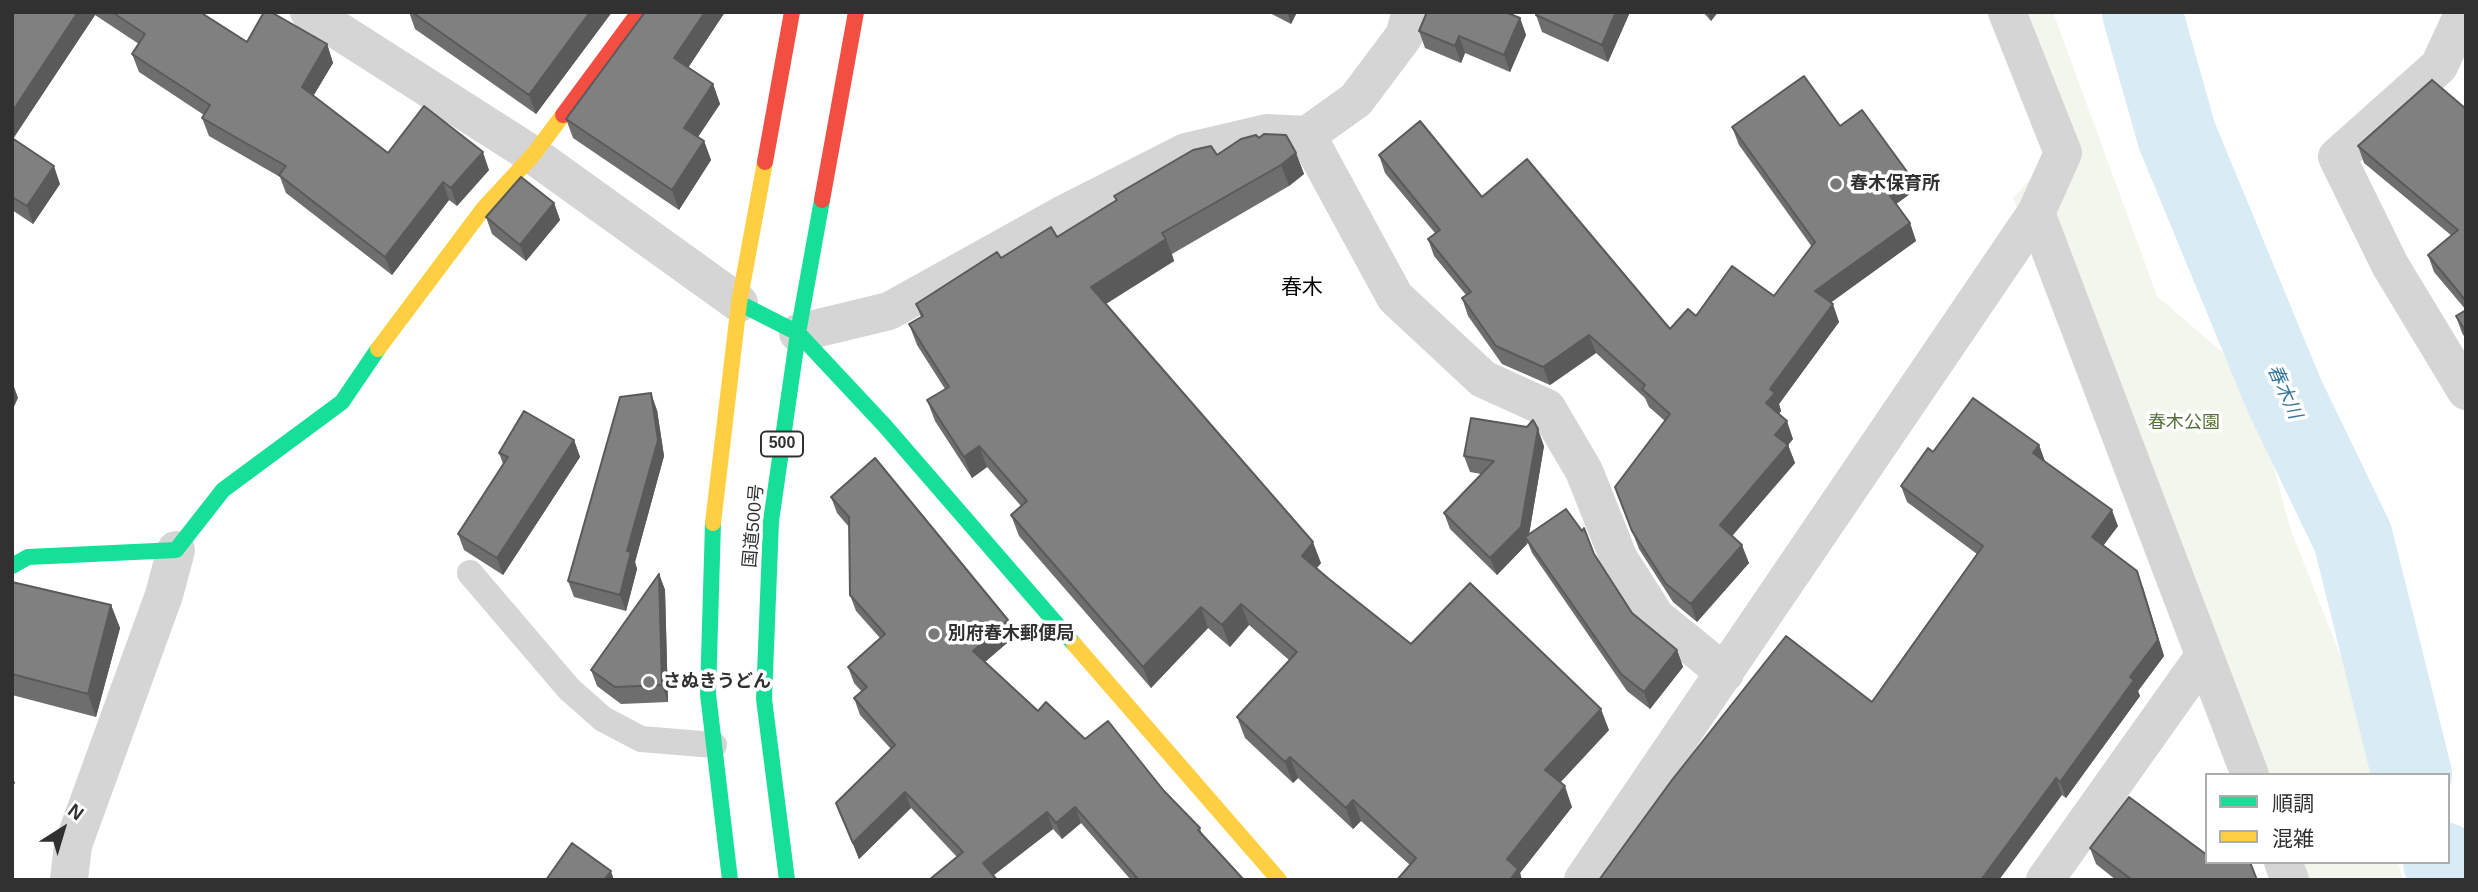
<!DOCTYPE html>
<meta charset="utf-8">
<style>
body{margin:0}
#map{position:relative;width:2478px;height:892px;overflow:hidden;background:#fff;font-family:Helvetica,"Noto Sans JP",sans-serif}
canvas{display:block}
.frame{position:absolute;inset:0;border:14px solid #313131;pointer-events:none}
.legend{position:absolute;left:2205px;top:773px;width:245px;height:91px;box-sizing:border-box;background:#fff;border:2px solid #adadad;margin:0;padding:9px 12px;list-style:none;font-size:21px;color:#313131}
.legend li{display:flex;align-items:center;gap:14px;height:35px}
.legend b{width:35px;border:2px solid #adadad}
.north{position:absolute;left:28px;top:794px;width:70px;height:70px;-webkit-text-stroke:5px #fff;paint-order:stroke;rotate:37deg;font-size:19px;font-weight:700;line-height:28px;text-align:center;color:#313131}
.north::after{content:'';display:block;margin:auto;width:24px;height:32px;background:#313131;clip-path:polygon(50% 0,100% 100%,50% 72%,0 100%)}
</style>
<div id="map">
<canvas width="2478" height="892"></canvas>
<div class="frame"></div>
<ul class="legend">
<li><b style="height:9px;background:#16e098"></b>順調</li>
<li><b style="height:9px;background:#ffcf43"></b>混雑</li>
</ul>
<div class="north">N</div>
</div>
<script>
const c = document.querySelector('canvas').getContext('2d');
c.lineJoin = 'round';
function paint(path, color) {
  c.fillStyle = color;
  c.fill(path, 'evenodd');
}
function poly(rows) {
  const path = new Path2D();
  for (const r of rows) {
    path.moveTo(r[0], r[1]);
    for (let i = 2; i < r.length; i += 2) path.lineTo(r[i], r[i + 1]);
  }
  return path;
}
function stroke(path, color, width, dash) {
  c.strokeStyle = color;
  c.lineWidth = width;
  c.lineCap = dash ? 'butt' : 'round';
  c.setLineDash(dash || []);
  c.stroke(path);
}
function drawText(font, color, halo, rows, align = 'center') {
  c.font = font + ' Helvetica,"Noto Sans JP",sans-serif';
  c.lineWidth = 7;
  c.setLineDash([]);
  c.textBaseline = 'middle';
  c.strokeStyle = halo;
  c.fillStyle = color;
  for (const [text, x, y, turn = 0] of rows) {
    c.save();
    c.translate(x, y);
    c.rotate((+turn || 0) * Math.PI / 180);
    c.textAlign = isNaN(turn) ? turn : align;
    if (halo) c.strokeText(text, 0, 0);
    c.fillText(text, 0, 0);
    c.restore();
  }
}
const green = poly([
 [2022,12,2053,12,2157,296,2250,376,2290,528,2356,695,2376,775,2242,775,2013,198,2055,151],
 [2276,862,2398,862,2403,880,2283,880]
]);
const river = poly([
 [2142,12,2177,136,2285,397,2353,538,2412,775],
 [2443,862,2450,880]
]);
const lane = poly([
 [470,573,569,689,603,719,641,739,714,745]
]);
const street = poly([
 [309,12,533,155,739,303],
 [2007,12,2063,153,2036,213,2250,775],
 [2464,12,2439,66,2337,157,2390,265,2466,391],
 [1307,135,1395,297,1483,379,1547,408,1584,471,1619,559,1656,617,1725,673],
 [798,333,889,311,1060,216,1186,152,1267,133,1307,135,1356,100,1404,36,1411,12],
 [2283,862,2290,880],
 [69,880,73,845,164,595,176,550],
 [1583,880,2036,213],
 [2045,880,2204,656]
]);
const fast = poly([
 [739,303,798,333,885,426,1074,644],
 [713,523,708,694,730,880],
 [12,566,28,557,176,550,223,490,342,402,378,349],
 [787,880,764,699,771,521,798,333,822,200]
]);
const slow = poly([
 [378,349,483,209,533,155,563,115],
 [713,523,739,303,765,162],
 [1074,644,1279,880]
]);
const jam = poly([
 [563,115,639,12],
 [765,162,792,12],
 [822,200,856,12]
]);
const wall = poly([
 [12,12,200,12,247,42,327,44,333,63,313,96,388,153,489,170,457,206,449,200,392,275,286,193,280,177,209,136,202,118,204,115,139,72,132,54,139,44,95,15,13,139,60,184,33,224,12,210],
 [409,12,612,12,536,114,415,29],
 [645,12,725,12,688,68,713,84,720,104,698,137,704,141,711,160,679,210,573,138,566,119],
 [1268,12,1297,12,1291,24],
 [1537,12,1630,12,1608,62,1542,32,1536,15],
 [1703,12,1718,12,1711,21],
 [1520,18,1526,35,1510,72,1465,53,1461,63,1425,48,1419,31],
 [2466,109,2466,310,2434,272,2428,255,2452,236,2364,163,2358,146],
 [1840,126,1914,191,1896,204,1910,223,1916,241,1831,302,1839,322,1779,404,1781,411,1779,414,1793,439,1788,445,1795,463,1732,536,1749,563,1697,622,1673,602,1639,549,1615,487,1665,421,1649,407,1645,398,1596,353,1550,385,1502,364,1468,316,1462,298,1466,295,1434,256,1428,239,1435,233,1385,173,1379,155,1482,197,1670,329,1696,316,1774,296,1812,247,1739,145,1732,127],
 [1259,138,1296,153,1304,174,1289,186,1172,254,1174,261,1106,304,1321,563,1316,569,1329,579,1411,644,1609,730,1560,783,1572,807,1520,873,1522,880,1397,880,1410,865,1361,821,1353,829,1298,778,1293,783,1245,738,1237,717,1289,660,1249,625,1230,647,1208,628,1151,688,1019,536,1011,515,1021,506,987,467,972,478,935,421,927,400,945,389,917,345,909,324,921,317,916,304,1001,258,1057,237,1116,201,1114,196],
 [554,203,560,220,526,261,492,234,486,217],
 [2466,310,2466,339,2462,333,2456,316],
 [657,410,664,456,635,562,637,569,626,611,574,597,568,581],
 [574,440,580,457,503,575,464,550,458,534,503,464,499,453],
 [2039,445,2045,461,2118,526,2103,545,2143,587,2164,656,2138,691,2140,696,2066,798,2062,795,1872,702,1977,554,1907,502,1901,486,1933,452],
 [1544,446,1529,535,1594,554,1632,613,1677,650,1683,667,1650,709,1627,691,1532,553,1528,543,1497,575,1450,529,1444,513,1481,474,1470,472,1464,456],
 [831,497,1014,637,985,662,1038,711,1085,739,1164,791,1200,828,1202,835,1244,880,1131,880,1081,823,1062,839,1053,829,993,875,957,857,911,808,859,859,836,803,891,749,860,715,854,698,862,692,854,683,848,667,880,638,856,611,850,595,849,527,837,513],
 [659,574,665,590,668,702,621,704,597,686,591,670],
 [12,582,111,605,120,628,96,717,12,695],
 [2090,848,2207,855,2257,880,2116,880,2096,864]
]);
const shadedWall = poly([
 [78,12,94,12,95,15,12,140,12,112],
 [590,12,612,12,536,114,529,95],
 [705,12,725,12,681,78,674,58],
 [1287,12,1297,12,1291,24],
 [1616,12,1630,12,1608,62,1602,45],
 [1708,12,1718,12,1711,21],
 [1520,18,1526,35,1510,72,1504,55],
 [1459,36,1465,53,1461,63,1455,46],
 [327,44,333,63,308,105,302,87],
 [713,84,720,104,691,147,684,128],
 [704,141,711,160,679,210,672,190],
 [483,152,489,170,457,206,451,188],
 [1296,153,1304,174,1289,186,1281,165],
 [54,166,60,184,33,224,27,206],
 [1908,173,1914,191,1892,207,1885,189],
 [443,182,449,200,392,275,385,257],
 [554,203,560,220,526,261,520,245],
 [1910,223,1916,241,1822,309,1815,291],
 [1166,239,1174,261,1099,308,1091,287],
 [1833,304,1839,322,1779,404,1781,411,1773,421,1766,403,1770,389],
 [1589,335,1596,353,1550,385,1543,367],
 [12,381,18,398,12,411],
 [651,393,657,410,664,456,635,562,637,569,626,611,620,595],
 [1787,421,1793,439,1782,452,1775,435],
 [1538,429,1544,446,1528,540,1525,537,1527,544,1497,575,1490,558],
 [574,440,580,457,503,575,497,558],
 [1788,445,1795,463,1726,543,1720,525],
 [2039,445,2045,462,2033,453],
 [979,446,987,467,972,478,964,457],
 [2112,510,2118,526,2098,553,2092,537],
 [1313,542,1321,563,1309,577,1302,556],
 [1742,545,1749,563,1697,622,1691,604],
 [2137,571,2164,656,2138,691,2140,696,2066,798,2060,782,2130,677],
 [659,574,665,590,668,702,662,685],
 [1241,604,1249,625,1230,647,1222,625],
 [111,605,120,628,96,717,88,694],
 [1201,607,1208,628,1151,688,1143,667],
 [1008,620,1014,637,979,667,973,651],
 [1677,650,1683,667,1650,709,1644,692],
 [1601,709,1609,730,1552,791,1545,770],
 [1290,757,1298,778,1293,783,1285,762],
 [12,775,15,783,12,787],
 [2056,778,2062,795,1999,880,1981,880],
 [1565,786,1572,807,1520,873,1522,880,1510,880,1507,859],
 [905,792,911,808,859,859,853,843],
 [1353,800,1361,821,1353,829,1346,808],
 [1075,807,1081,823,1062,839,1056,823],
 [1047,812,1053,829,989,879,983,863],
 [611,871,614,880,604,880]
]);
const building = poly([
 [12,12,78,12,12,112,12,12],
 [112,12,200,12,247,42,264,12,271,12,327,44,302,87,388,153,424,106,483,152,451,188,443,182,385,257,279,175,286,166,202,118,210,105,132,54,145,34,112,12],
 [412,12,590,12,529,95,412,12],
 [645,12,705,12,674,58,713,84,684,128,704,141,672,190,566,119,645,12],
 [1427,12,1505,12,1520,18,1504,55,1459,36,1455,46,1419,31,1427,12],
 [1537,12,1616,12,1602,45,1536,15,1537,12],
 [1804,76,1840,126,1862,110,1908,173,1885,189,1910,223,1815,291,1833,304,1770,389,1775,393,1766,403,1787,421,1775,435,1788,445,1720,525,1742,545,1691,604,1666,584,1632,531,1615,487,1670,414,1642,389,1645,385,1589,335,1543,367,1496,346,1462,298,1471,292,1428,239,1440,230,1379,155,1420,121,1482,197,1527,159,1670,329,1688,309,1696,316,1732,266,1774,296,1815,242,1732,127,1804,76],
 [2432,80,2466,109,2466,301,2428,255,2458,230,2358,146,2432,80],
 [1264,134,1286,135,1296,153,1281,165,1162,233,1166,239,1091,287,1313,542,1302,556,1329,579,1411,644,1470,583,1601,709,1545,770,1565,786,1507,859,1518,869,1510,880,1397,880,1416,858,1353,800,1346,808,1290,757,1285,762,1237,717,1297,652,1241,604,1222,625,1201,607,1143,667,1011,515,1027,501,979,446,964,457,927,400,949,387,909,324,923,316,916,304,997,252,1001,258,1051,227,1057,237,1117,200,1114,196,1193,150,1211,146,1217,155,1241,139,1256,135,1259,138,1264,134],
 [12,138,54,166,27,206,12,197,12,138],
 [521,177,554,203,520,245,486,217,521,177],
 [2466,310,2466,332,2456,316,2466,310],
 [651,393,658,440,627,551,631,552,620,595,568,581,620,397,651,393],
 [1973,398,2039,445,2033,453,2112,510,2092,537,2137,571,2158,640,2130,677,2134,680,2060,782,2056,778,1981,880,1599,880,1672,780,1786,636,1872,702,1983,546,1901,486,1928,448,1933,452,1973,398],
 [524,411,574,440,497,558,458,534,508,457,499,453,524,411],
 [1471,418,1527,427,1533,420,1538,429,1521,527,1490,558,1444,513,1494,461,1464,456,1471,418],
 [875,458,1008,620,973,651,1038,711,1046,702,1085,739,1108,721,1164,791,1200,828,1198,830,1244,880,1138,880,1138,879,1075,807,1056,823,1047,812,983,863,997,880,929,880,963,852,905,792,853,843,836,803,895,745,854,698,867,687,848,667,885,634,850,595,849,517,831,497,875,458],
 [1566,509,1582,531,1584,528,1594,554,1632,613,1677,650,1644,692,1621,674,1525,537,1566,509],
 [659,574,662,685,615,687,591,670,659,574],
 [12,582,111,605,88,694,12,674,12,582],
 [2129,797,2207,855,2207,862,2250,862,2257,880,2132,880,2090,848,2129,797],
 [572,843,611,871,604,880,546,880,572,843]
]);
const markers = [
 [1836,184,7,"#797979"],
 [934,634,7,"#797979"],
 [649,682,7,"#797979"]
];
const shields = [
 [782,444,42]
];
const shieldNames = [
 ["500",782,444]
];
const poiNames = [
 ["春木保育所",1850,184],
 ["別府春木郵便局",948,634],
 ["さぬきうどん",663,682]
];
const parkNames = [
 ["春木公園",2184,423]
];
const streetNames = [
 ["国道500号",754,526,-85]
];
const waterNames = [
 ["春木川",2284,392,66]
];
const quarterNames = [
 ["春木",1302,288]
];
paint(green, '#f2f6ed');
stroke(river, '#d9ebf4', 80);
stroke(lane, '#d5d5d5', 26);
stroke(street, '#d5d5d5', 38);
stroke(fast, '#16e098', 16);
stroke(slow, '#ffcf43', 16);
stroke(jam, '#f24e42', 16);
paint(wall, '#6e6e6e');
paint(shadedWall, '#5a5a5a');
paint(building, '#808080');
stroke(building, '#5a5a5a', 2);
for (const [x, y, r, color] of markers) {
  const dot = new Path2D();
  dot.arc(x, y, r, 0, 2 * Math.PI);
  c.fillStyle = color;
  c.fill(dot);
  stroke(dot, '#fff', 2.5);
}
for (const [x, y, w] of shields) {
  const box = new Path2D();
  box.roundRect(x - w / 2, y - 12.5, w, 25, 5);
  c.fillStyle = '#fff';
  c.fill(box);
  stroke(box, '#313131', 2);
}
drawText('bold 16px', '#313131', null, shieldNames);
drawText('bold 18px', '#313131', '#fff', poiNames, 'left');
drawText('18px', '#557139', '#fff', parkNames);
drawText('18px', '#313131', '#fff', streetNames);
drawText('italic 19px', '#37779a', '#fff', waterNames);
drawText('21px', '#000', '#fff', quarterNames);
</script>
